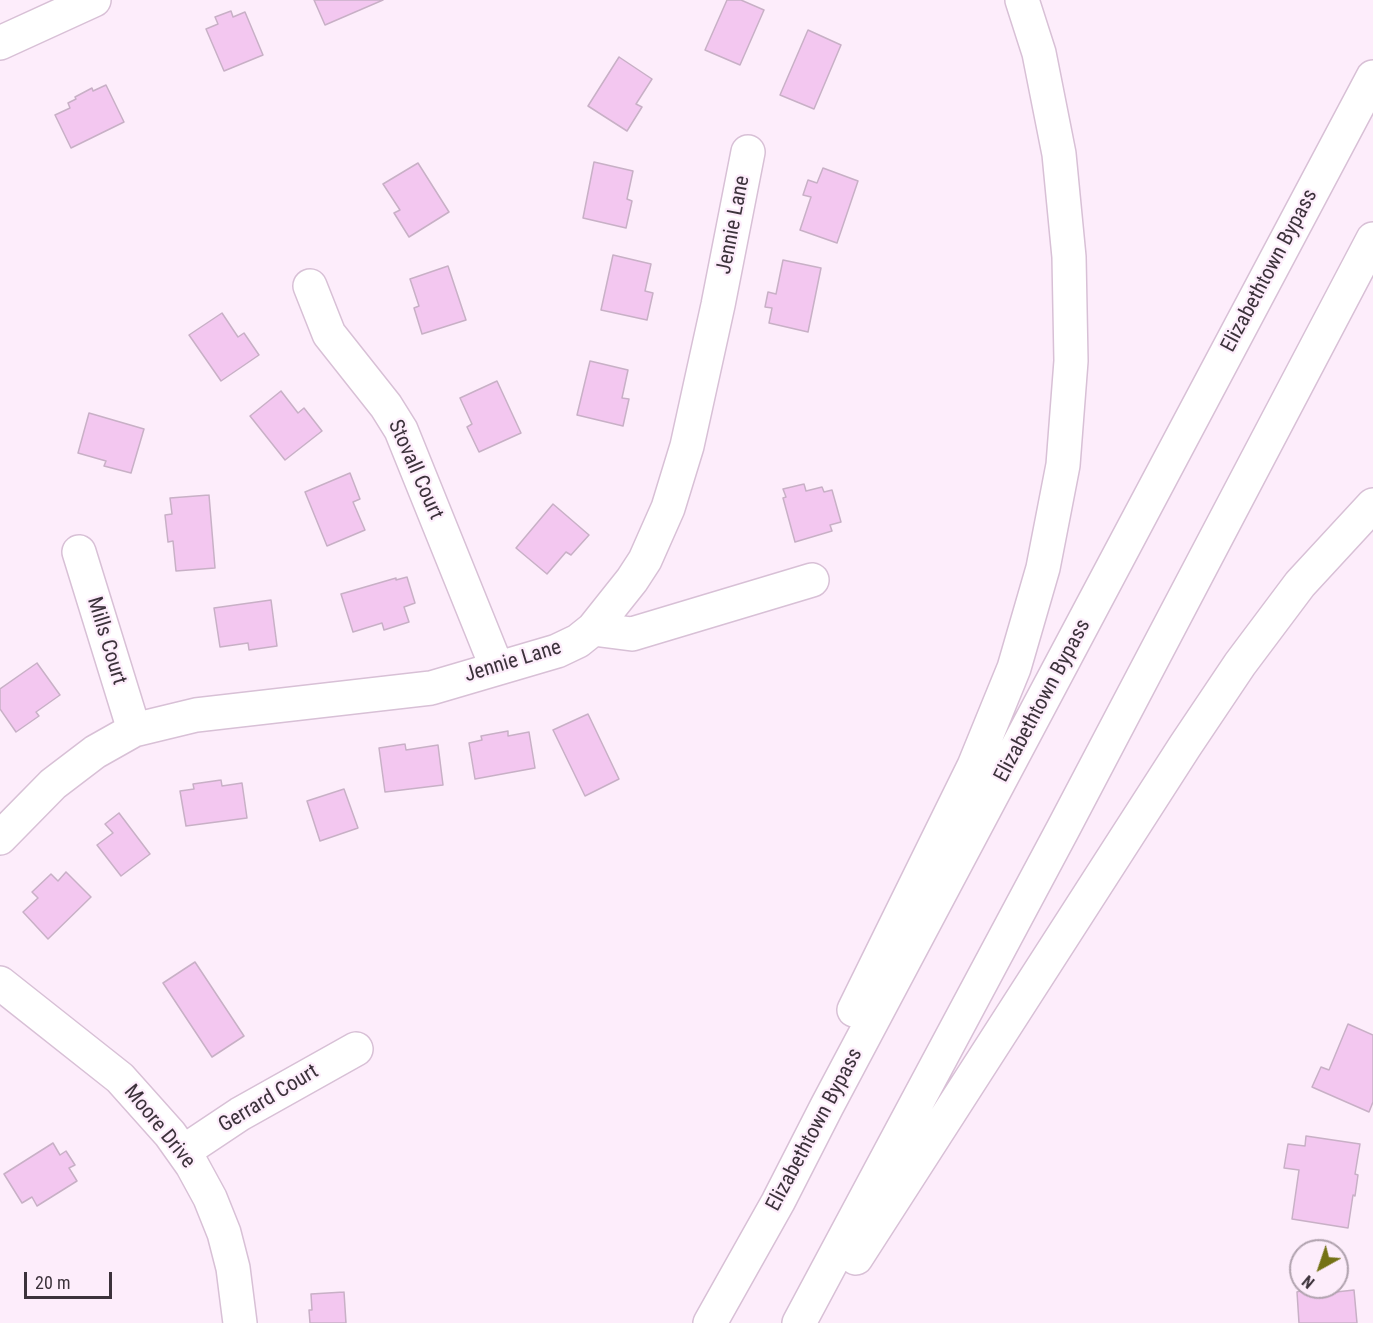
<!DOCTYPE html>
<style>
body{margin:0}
#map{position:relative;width:1373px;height:1323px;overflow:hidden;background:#fdedfb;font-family:"Roboto Condensed",sans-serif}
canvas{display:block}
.north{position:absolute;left:1289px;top:1239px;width:60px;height:60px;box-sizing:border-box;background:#fdedfb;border:2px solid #b0a2ae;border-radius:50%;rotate:220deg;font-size:16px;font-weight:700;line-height:24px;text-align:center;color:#3c323b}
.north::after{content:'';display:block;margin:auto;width:21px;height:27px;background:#747216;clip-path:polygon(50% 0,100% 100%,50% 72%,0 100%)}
.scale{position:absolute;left:24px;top:1272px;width:88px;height:27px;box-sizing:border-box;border:3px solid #3c323b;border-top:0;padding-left:8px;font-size:18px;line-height:21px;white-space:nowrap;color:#3c323b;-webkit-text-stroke:4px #fdedfb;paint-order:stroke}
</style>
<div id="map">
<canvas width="1373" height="1323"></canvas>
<div class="north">N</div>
<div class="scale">20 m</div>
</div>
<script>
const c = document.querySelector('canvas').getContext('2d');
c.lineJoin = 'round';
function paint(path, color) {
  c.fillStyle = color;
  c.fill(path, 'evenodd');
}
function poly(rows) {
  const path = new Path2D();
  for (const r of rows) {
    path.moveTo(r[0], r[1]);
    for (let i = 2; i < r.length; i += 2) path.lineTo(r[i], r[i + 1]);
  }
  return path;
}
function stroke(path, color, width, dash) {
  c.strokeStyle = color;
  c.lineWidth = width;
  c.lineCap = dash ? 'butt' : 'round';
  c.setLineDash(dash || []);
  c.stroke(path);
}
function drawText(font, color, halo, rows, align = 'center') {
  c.font = font + ' "Roboto Condensed",sans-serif';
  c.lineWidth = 4.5;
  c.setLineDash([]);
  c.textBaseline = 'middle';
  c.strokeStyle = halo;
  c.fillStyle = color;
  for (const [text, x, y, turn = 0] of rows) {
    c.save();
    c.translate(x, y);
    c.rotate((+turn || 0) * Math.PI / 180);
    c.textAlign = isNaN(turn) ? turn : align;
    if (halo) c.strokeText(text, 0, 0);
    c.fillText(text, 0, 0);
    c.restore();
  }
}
const building = poly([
 [314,0,383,0,325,25,314,0],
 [727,0,741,0,764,10,740,65,705,50,727,0],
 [231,11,233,17,245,12,263,55,224,71,206,29,218,24,215,17,231,11],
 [808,30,841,45,814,109,780,95,808,30],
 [619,57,652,79,636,104,642,107,627,131,588,106,619,57],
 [106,85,124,122,71,148,55,115,70,108,68,103,76,99,75,97,92,88,93,91,106,85],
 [594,162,633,171,627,199,632,201,626,228,583,218,594,162],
 [418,163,449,212,409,237,394,213,400,210,383,184,418,163],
 [823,168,858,181,837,243,800,230,811,197,803,195,808,180,817,183,823,168],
 [613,255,651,264,645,291,653,293,647,320,601,310,613,255],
 [783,260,821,268,808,332,769,323,772,308,765,307,768,292,776,294,783,260],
 [448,266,466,320,422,334,414,308,419,306,410,279,448,266],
 [222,313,238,337,244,333,259,355,221,381,189,335,222,313],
 [590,361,628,370,622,398,629,399,623,426,577,415,590,361],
 [497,381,521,433,479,452,467,427,472,424,460,398,497,381],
 [281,391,298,413,304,408,322,431,285,460,250,416,281,391],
 [89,413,144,429,131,473,104,466,106,461,78,453,89,413],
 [350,473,360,499,353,502,365,530,327,546,305,492,350,473],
 [804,484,806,491,822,487,824,492,832,490,841,522,830,525,832,531,795,542,783,498,786,497,783,489,804,484],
 [209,495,215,568,176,571,173,541,168,542,165,515,172,514,170,498,209,495],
 [553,504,589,535,571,555,566,552,547,574,516,548,553,504],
 [407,577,415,603,404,607,409,622,384,630,382,623,353,632,341,594,396,578,396,580,407,577],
 [271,600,277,646,249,650,248,643,220,647,214,608,271,600],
 [37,663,60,695,36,712,39,716,16,732,0,709,0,689,37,663],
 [588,714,619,779,585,796,553,730,588,714],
 [508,731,508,736,529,732,535,768,475,779,469,743,482,740,481,736,508,731],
 [405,744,406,750,438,745,443,785,385,792,379,748,405,744],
 [221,780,222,786,242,783,247,818,186,826,180,791,194,789,193,784,221,780],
 [344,789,358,828,320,841,307,801,344,789],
 [119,813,150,854,121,876,97,845,113,833,105,824,119,813],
 [66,872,91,897,48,939,23,912,38,898,32,892,51,874,58,881,66,872],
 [195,962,244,1036,212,1057,163,983,195,962],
 [1348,1024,1373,1035,1373,1102,1369,1112,1312,1087,1321,1067,1329,1070,1348,1024],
 [1306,1136,1360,1144,1355,1174,1358,1175,1355,1196,1353,1195,1348,1228,1292,1219,1299,1170,1284,1168,1288,1144,1305,1146,1306,1136],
 [53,1143,60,1155,66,1151,75,1165,69,1168,77,1181,37,1206,32,1197,22,1203,4,1174,53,1143],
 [1298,1267,1301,1267,1301,1287,1336,1287,1336,1292,1354,1290,1357,1323,1299,1323,1297,1292,1300,1291,1298,1267],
 [344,1292,346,1323,310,1323,309,1310,312,1310,311,1294,344,1292]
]);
const street = poly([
 [0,43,94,0],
 [310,286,329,334,386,406,401,430,497,668],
 [79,552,134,730],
 [593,629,632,634,812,580],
 [0,838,53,784,95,752,134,730,196,715,431,688,557,651,578,641,593,629,632,580,645,560,668,508,687,446,718,305,748,152],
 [0,983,120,1078,170,1134,192,1165,210,1198,224,1233,233,1268,240,1323],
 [183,1152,240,1114,356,1049]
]);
const highway = poly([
 [854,1010,974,766,1014,668,1043,568,1063,465,1071,361,1069,257,1059,154,1039,53,1022,0],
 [856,1258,1185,746,1240,664,1300,584,1373,505],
 [710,1323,778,1202,827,1106,1373,77],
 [799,1323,1063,829,1373,239]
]);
const streetNames = [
 ["Jennie Lane",734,225,-79],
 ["Elizabethtown Bypass",1270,271,-62],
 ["Stovall Court",415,470,66],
 ["Mills Court",106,641,73],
 ["Jennie Lane",513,662,-17],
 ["Elizabethtown Bypass",1043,701,-62],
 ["Gerrard Court",269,1099,-31],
 ["Moore Drive",159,1127,51],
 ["Elizabethtown Bypass",815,1130,-62]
];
paint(building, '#f3c7f0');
stroke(building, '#c8b0c6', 1.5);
stroke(street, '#d8c0d6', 36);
stroke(highway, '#d8c0d6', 36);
stroke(street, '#fff', 33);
stroke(highway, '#fff', 33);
drawText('21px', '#3c323b', '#fdedfb', streetNames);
</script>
